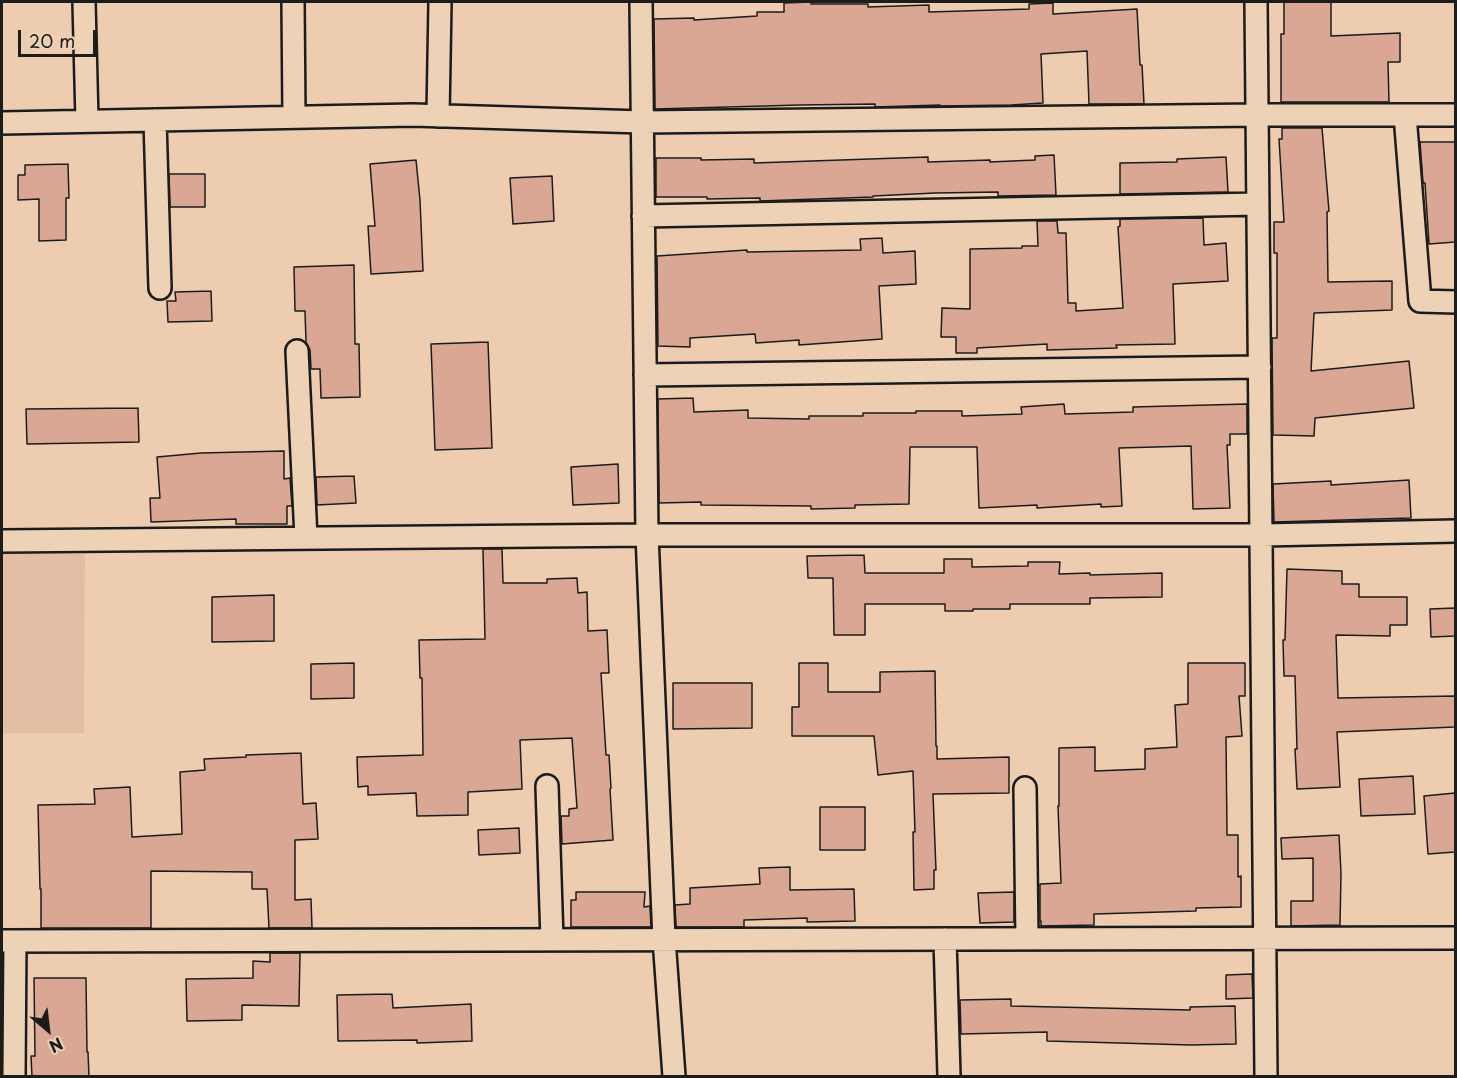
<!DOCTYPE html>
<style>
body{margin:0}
#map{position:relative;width:1457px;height:1078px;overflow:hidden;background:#edccb0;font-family:"Playpen Sans",sans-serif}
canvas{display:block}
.frame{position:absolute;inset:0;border:3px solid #1c1c1c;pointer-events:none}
.north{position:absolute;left:18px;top:1000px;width:60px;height:60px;-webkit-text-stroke:4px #eed2b5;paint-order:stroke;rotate:152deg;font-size:16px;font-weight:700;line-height:24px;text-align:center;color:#1c1c1c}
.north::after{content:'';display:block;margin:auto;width:21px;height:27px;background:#1c1c1c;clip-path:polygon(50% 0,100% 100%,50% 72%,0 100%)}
.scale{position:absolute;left:18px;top:30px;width:78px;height:27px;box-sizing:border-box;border:3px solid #1c1c1c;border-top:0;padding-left:8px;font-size:18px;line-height:21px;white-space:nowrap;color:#1c1c1c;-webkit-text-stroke:4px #eed2b5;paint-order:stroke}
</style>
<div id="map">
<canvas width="1457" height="1078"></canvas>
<div class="frame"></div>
<div class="north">N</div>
<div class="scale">20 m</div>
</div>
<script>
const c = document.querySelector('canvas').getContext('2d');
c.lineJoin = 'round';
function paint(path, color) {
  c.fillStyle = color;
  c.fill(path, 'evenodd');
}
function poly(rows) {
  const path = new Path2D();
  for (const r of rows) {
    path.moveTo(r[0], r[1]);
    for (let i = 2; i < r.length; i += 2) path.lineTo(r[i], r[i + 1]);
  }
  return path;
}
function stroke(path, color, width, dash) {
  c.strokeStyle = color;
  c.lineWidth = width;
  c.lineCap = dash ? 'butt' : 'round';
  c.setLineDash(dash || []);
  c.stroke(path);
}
const built = poly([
 [2,553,85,554,84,733,2,733]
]);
const building = poly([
 [811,2,811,4,868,4,868,7,929,5,929,12,1029,9,1029,4,1053,3,1053,14,1137,9,1140,65,1142,65,1144,104,1089,104,1087,51,1041,54,1043,103,1011,105,940,106,940,105,875,107,875,104,800,105,655,109,654,19,694,18,694,20,757,16,757,12,784,12,784,3,811,2],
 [1284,2,1331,2,1331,36,1400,33,1400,62,1388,62,1389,102,1281,102,1281,34,1284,34,1284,2],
 [1282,128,1322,128,1329,211,1327,212,1328,282,1392,281,1392,310,1314,313,1311,371,1409,361,1414,408,1315,418,1314,436,1273,435,1272,338,1277,338,1277,253,1274,253,1274,222,1284,222,1279,139,1282,139,1282,128],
 [1420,142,1455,142,1455,242,1429,244,1425,183,1423,183,1420,142],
 [1054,155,1056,195,998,196,998,192,935,193,873,196,873,197,760,201,760,198,707,199,707,197,656,197,656,158,701,158,701,160,754,159,754,163,928,157,928,162,990,160,990,162,1035,160,1035,156,1054,155],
 [1226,157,1228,192,1120,194,1120,163,1177,162,1177,159,1226,157],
 [416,160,420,200,423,271,371,274,368,226,375,226,370,164,416,160],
 [68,164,69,198,66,198,66,240,39,241,39,199,18,200,18,175,25,175,25,165,68,164],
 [169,174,205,174,205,207,170,207,169,174],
 [552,176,554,221,513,224,510,178,552,176],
 [1203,218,1204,245,1226,243,1228,281,1173,284,1175,344,1116,345,1117,348,1047,350,1047,344,977,348,977,353,956,353,956,337,941,337,942,308,970,309,970,249,1022,248,1022,246,1038,246,1037,221,1057,221,1058,233,1066,233,1068,303,1076,303,1076,311,1123,308,1118,227,1120,226,1120,219,1203,218],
 [882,238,883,253,915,251,916,284,879,286,882,339,799,345,799,340,756,343,755,334,690,338,690,347,658,346,657,256,747,250,747,252,861,250,860,239,882,238],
 [354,265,355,344,359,344,360,397,321,398,320,369,311,369,310,350,306,342,305,311,295,311,294,267,354,265],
 [211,291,212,321,168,322,167,301,176,301,175,292,211,291],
 [488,342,492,448,435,450,431,344,488,342],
 [693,398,694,412,748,410,748,418,809,419,809,416,863,416,863,413,916,413,916,411,962,411,962,416,1022,414,1021,407,1064,404,1065,414,1133,412,1133,407,1247,404,1247,434,1230,434,1230,445,1227,445,1230,508,1193,509,1191,446,1119,448,1122,506,1101,507,1101,504,1037,508,1037,505,979,508,977,447,910,447,909,504,855,505,855,508,811,509,811,506,701,505,701,502,659,503,658,399,693,398],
 [138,408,139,442,27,444,26,409,138,408],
 [284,451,284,479,290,478,292,506,287,506,287,524,236,524,236,519,151,522,150,498,160,498,157,457,201,453,284,451],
 [618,464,619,503,573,505,571,467,618,464],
 [354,476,356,503,317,505,316,477,354,476],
 [1409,480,1411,518,1274,522,1273,484,1331,481,1331,485,1409,480],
 [483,549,502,549,503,583,547,583,547,579,577,578,578,593,587,592,588,631,607,630,609,673,601,673,606,755,609,755,611,788,610,789,613,840,562,844,561,816,569,816,569,809,577,808,572,738,520,740,522,789,468,792,468,815,417,816,416,793,368,795,368,786,358,787,357,757,423,755,422,678,420,678,419,640,485,639,483,549],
 [864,555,865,573,944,573,944,559,972,559,972,567,1028,566,1028,562,1060,562,1059,574,1090,573,1090,575,1162,573,1162,597,1090,598,1090,604,1010,604,1010,609,973,609,973,611,945,611,945,604,865,604,865,635,834,635,833,578,808,578,807,556,864,555],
 [1287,569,1342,571,1342,584,1359,584,1359,597,1407,597,1407,625,1390,625,1390,636,1336,635,1338,698,1455,696,1455,727,1337,732,1340,787,1297,789,1295,749,1297,749,1295,676,1284,676,1283,640,1285,640,1287,569],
 [274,595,274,641,212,642,212,597,274,595],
 [1455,608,1455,636,1431,637,1430,609,1455,608],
 [354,663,354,698,311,699,311,664,354,663],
 [799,663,828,663,828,692,880,692,880,672,935,671,936,746,937,746,937,759,1009,757,1009,793,933,794,936,870,934,870,934,889,914,890,913,832,915,832,913,771,878,775,874,736,792,736,792,707,799,707,799,663],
 [1188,663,1245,663,1245,696,1239,696,1242,736,1226,737,1227,835,1238,835,1238,877,1241,876,1241,907,1196,908,1196,911,1094,914,1094,925,1041,926,1041,921,1040,921,1040,884,1061,883,1058,806,1059,806,1059,748,1095,747,1095,771,1145,769,1145,749,1177,747,1175,705,1188,704,1188,663],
 [673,683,752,683,752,728,673,729,673,683],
 [301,753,303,804,316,803,318,839,295,840,295,900,311,899,312,928,269,928,267,889,252,889,252,872,151,871,151,928,41,928,41,889,40,889,38,805,95,804,94,789,130,787,132,837,182,834,180,772,205,770,204,759,246,757,246,755,301,753],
 [1413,776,1415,814,1361,816,1359,779,1413,776],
 [1455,793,1455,852,1428,854,1424,796,1455,793],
 [820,807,865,807,865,850,820,850,820,807],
 [519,828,520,853,479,855,478,830,519,828],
 [1339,835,1341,873,1340,925,1291,926,1291,901,1313,901,1313,858,1282,859,1281,838,1339,835],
 [790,867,790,890,854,889,855,921,807,922,807,918,744,920,744,927,676,927,675,905,690,904,690,888,760,884,759,868,790,867],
 [576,892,645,892,644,907,650,906,651,927,571,927,571,900,576,900,576,892],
 [1014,892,1014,922,980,923,978,893,1014,892],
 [270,953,300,953,299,1006,242,1005,242,1020,187,1021,186,979,253,978,253,961,270,962,270,953],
 [1252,974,1253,998,1226,999,1226,975,1252,974],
 [34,978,86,978,87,1052,88,1052,89,1077,32,1077,31,1056,35,1056,34,978],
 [392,994,393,1008,471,1004,472,1041,417,1043,417,1040,338,1041,337,995,392,994],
 [1011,999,1011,1006,1190,1010,1190,1007,1235,1006,1236,1044,1191,1045,1047,1041,1047,1032,961,1034,960,1000,1011,999]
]);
const street = poly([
 [84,2,87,121],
 [293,2,294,117],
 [641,2,647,535,664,939,674,1076],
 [1256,2,1266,1076],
 [1405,115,1420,301,1456,302],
 [438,116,440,2],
 [155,120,160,288],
 [2,123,413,115,642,122,1257,115,1456,115],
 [643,216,1258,204],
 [297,351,306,538],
 [645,375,1260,367],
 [2,541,647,535,1262,535,1456,531],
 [547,786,552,940],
 [1025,788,1027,939],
 [945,939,949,1076],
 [2,941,1456,938],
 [14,1076,15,941]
]);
paint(built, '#e3bea4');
paint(building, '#d9a793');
stroke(building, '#1c1c1c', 1.5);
stroke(street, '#1c1c1c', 26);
stroke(street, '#eed2b5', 21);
</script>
